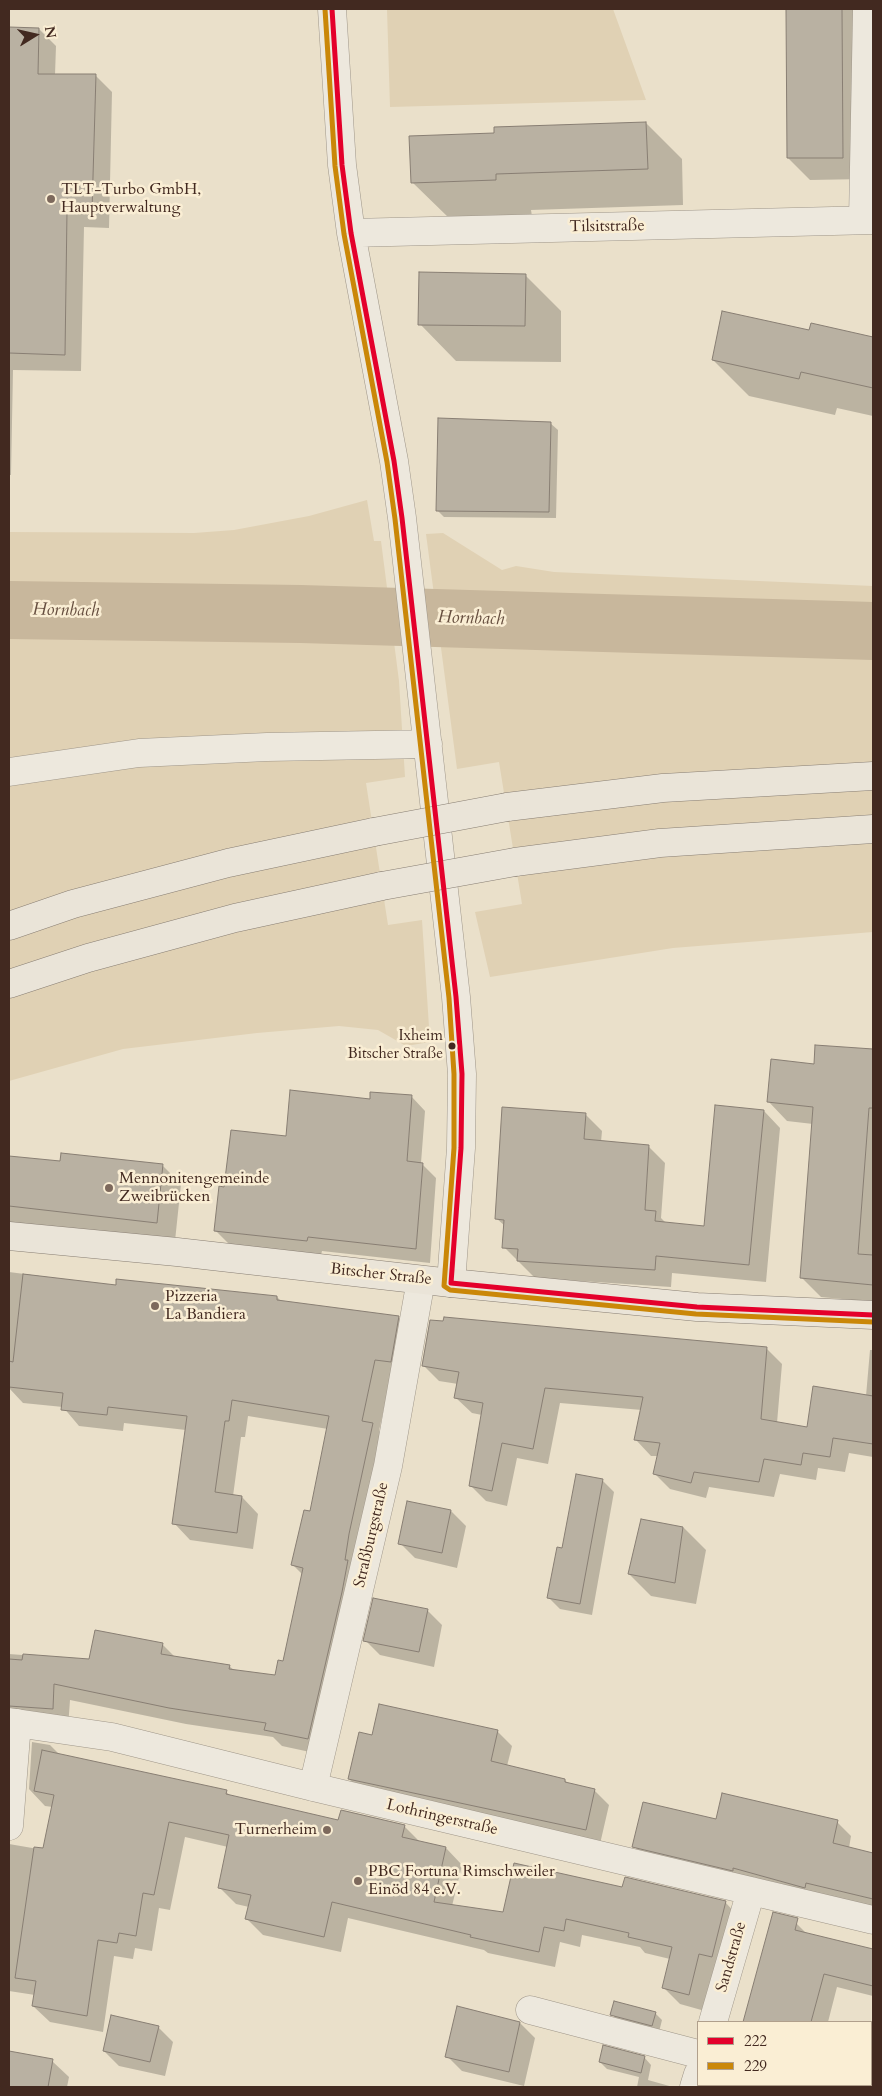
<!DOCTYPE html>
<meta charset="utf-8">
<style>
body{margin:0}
#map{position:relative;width:882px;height:2096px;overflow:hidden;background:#eae0ca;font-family:Cardo,serif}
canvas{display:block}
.frame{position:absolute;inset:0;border:10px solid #422920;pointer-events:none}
.legend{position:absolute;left:697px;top:2021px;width:175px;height:65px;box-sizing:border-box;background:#faeed4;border:1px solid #b09f8c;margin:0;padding:6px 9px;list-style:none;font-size:15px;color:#422920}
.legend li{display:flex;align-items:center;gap:10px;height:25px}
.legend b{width:25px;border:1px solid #b09f8c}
.north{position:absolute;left:10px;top:10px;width:50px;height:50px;-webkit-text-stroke:4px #faeed4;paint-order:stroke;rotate:80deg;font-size:14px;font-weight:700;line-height:20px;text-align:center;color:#422920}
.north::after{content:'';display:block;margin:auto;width:18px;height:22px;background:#422920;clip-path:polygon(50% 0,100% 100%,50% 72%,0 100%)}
</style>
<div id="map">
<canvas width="882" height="2096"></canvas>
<div class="frame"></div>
<ul class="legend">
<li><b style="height:6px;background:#e4002b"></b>222</li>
<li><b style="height:6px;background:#ca8708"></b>229</li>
</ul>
<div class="north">N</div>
</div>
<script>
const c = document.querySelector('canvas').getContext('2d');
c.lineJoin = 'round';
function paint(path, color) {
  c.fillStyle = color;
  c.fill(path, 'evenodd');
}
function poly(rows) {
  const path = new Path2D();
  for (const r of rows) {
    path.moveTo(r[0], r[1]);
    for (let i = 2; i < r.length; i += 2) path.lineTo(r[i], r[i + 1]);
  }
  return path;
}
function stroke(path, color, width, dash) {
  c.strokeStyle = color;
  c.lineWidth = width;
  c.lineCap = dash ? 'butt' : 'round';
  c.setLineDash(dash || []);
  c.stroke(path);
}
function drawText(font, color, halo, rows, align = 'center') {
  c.font = font + ' Cardo,serif';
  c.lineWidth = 5;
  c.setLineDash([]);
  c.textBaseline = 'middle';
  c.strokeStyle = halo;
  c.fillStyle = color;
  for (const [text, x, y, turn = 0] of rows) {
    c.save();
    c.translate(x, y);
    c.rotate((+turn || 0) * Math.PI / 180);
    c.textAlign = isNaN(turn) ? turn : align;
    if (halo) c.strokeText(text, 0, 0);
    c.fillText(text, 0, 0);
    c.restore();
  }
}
const green = poly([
 [387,9,613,9,646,100,390,107],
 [367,500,374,541,381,541,399,681,405,777,366,783,388,925,422,920,430,1042,406,1046,378,1030,339,1026,257,1033,123,1049,9,1081,9,532,194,533,234,530,309,516],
 [443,533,502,570,516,566,554,572,873,586,873,932,673,948,490,977,475,912,522,904,499,762,457,769,426,534]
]);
const shadow = poly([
 [787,9,864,9,865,179,810,180,788,158],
 [9,28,39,29,56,46,55,75,95,75,112,92,109,228,84,227,81,371,13,370,11,475,9,475],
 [646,123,682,159,683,205,531,210,532,216,449,218,412,182,496,134],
 [525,275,561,311,561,362,456,361,420,324],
 [812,325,873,338,873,416,837,408,835,415,749,396,713,360,810,332],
 [550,423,558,430,556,518,444,517,437,510],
 [816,1046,873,1050,873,1302,821,1297,802,1278,813,1124,787,1121,768,1101,815,1065],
 [411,1096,425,1111,421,1163,436,1178,430,1263,322,1251,321,1255,229,1244,215,1230,225,1188,371,1100],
 [764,1111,780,1128,766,1282,672,1273,671,1287,535,1278,504,1247,505,1226,496,1218,585,1114,602,1131,601,1142,648,1146,665,1163,661,1218,667,1224,706,1228],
 [9,1157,61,1162,162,1165,181,1184,175,1241,9,1226],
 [9,1272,117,1286,277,1297,282,1302,398,1317,415,1333,391,1375,379,1431,388,1441,324,1755,282,1746,273,1737,186,1724,70,1700,68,1728,28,1722,9,1835,9,1654,90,1660,162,1644,176,1658,229,1666,234,1670,276,1677,284,1662,303,1575,293,1565,311,1513,328,1429,248,1416,245,1437,241,1437,233,1496,242,1497,258,1514,253,1549,190,1540,174,1523,186,1430,124,1423,123,1431,79,1426,63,1407,23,1403,9,1388],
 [766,1348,782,1364,777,1423,808,1428,866,1396,870,1350,873,1350,873,1457,849,1453,845,1472,818,1468,816,1480,780,1474,774,1497,709,1487,706,1498,670,1489,654,1473,658,1456,651,1456,636,1440,642,1410,560,1403,548,1464,517,1458,507,1506,486,1501,470,1485,482,1415,472,1413,456,1398,458,1384,439,1381,423,1365],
 [602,1480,614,1492,592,1615,560,1609,548,1597,563,1550],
 [451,1511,466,1526,457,1568,415,1558,400,1543],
 [642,1521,684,1528,706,1550,696,1604,651,1596,629,1574],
 [427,1610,442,1625,434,1667,380,1655,365,1640],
 [497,1731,512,1746,507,1766,565,1780,569,1785,594,1790,609,1805,600,1844,364,1794,349,1779,373,1736],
 [32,1742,50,1745,61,1756,226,1792,231,1796,339,1822,404,1826,421,1843,446,1848,462,1865,452,1906,504,1913,623,1888,725,1902,741,1919,705,2011,680,2004,663,1987,670,1959,645,1953,640,1947,582,1935,580,1947,560,1942,555,1967,488,1953,484,1950,348,1918,341,1952,263,1935,246,1918,249,1907,236,1904,220,1888,228,1847,185,1837,170,1910,159,1908,152,1951,135,1948,133,1959,114,1956,103,2032,50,2022,33,2006,35,1995,9,1991,9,1844,44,1850,53,1807,45,1806,29,1789],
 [717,1820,837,1822,851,1836,849,1848,873,1854,873,1910,648,1861,634,1846],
 [773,1917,796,1923,807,1934,873,1951,873,1996,837,1987,828,2022,746,2022],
 [655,2013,662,2020,659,2032,619,2022,612,2014],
 [520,2023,535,2038,524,2086,462,2071,447,2056],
 [158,2027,173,2042,165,2076,119,2066,104,2051],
 [873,2029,873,2050,871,2047],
 [9,2053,52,2061,69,2077,67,2087,9,2087],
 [644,2057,651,2065,648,2080,673,2087,637,2087,639,2077,607,2069,600,2062],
 [730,2085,822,2085,822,2087,729,2087]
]);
const river = poly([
 [9,610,301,614,873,631]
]);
const building = poly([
 [786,9,842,9,843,158,787,158,786,9],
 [9,27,39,28,38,74,96,74,92,211,67,211,65,355,9,353,9,27],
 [646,122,648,169,496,174,496,180,411,183,409,136,494,133,494,127,646,122],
 [419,272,526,274,525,326,418,325,419,272],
 [722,311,809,330,811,323,873,337,873,388,801,372,799,379,712,360,722,311],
 [438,418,551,422,549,512,436,511,438,418],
 [815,1045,873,1049,873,1108,869,1108,858,1254,873,1255,873,1285,800,1278,813,1107,767,1102,771,1059,814,1064,815,1045],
 [290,1090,370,1099,370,1092,412,1095,407,1161,423,1163,416,1249,308,1237,307,1241,214,1231,219,1186,224,1187,231,1130,286,1136,290,1090],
 [715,1105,764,1110,749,1265,656,1256,655,1270,517,1261,518,1249,502,1248,504,1220,495,1219,502,1107,586,1113,584,1139,649,1145,645,1210,656,1211,655,1221,704,1226,715,1105],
 [61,1153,163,1164,157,1223,9,1206,9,1156,60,1161,61,1153],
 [23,1274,116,1285,116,1279,277,1296,277,1300,399,1316,391,1362,375,1360,362,1421,373,1423,349,1534,345,1560,348,1560,342,1592,308,1739,264,1730,266,1723,169,1708,54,1684,53,1709,9,1706,9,1659,22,1660,23,1654,89,1659,95,1630,163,1643,161,1654,230,1665,229,1669,275,1675,278,1660,283,1661,303,1568,291,1565,304,1510,310,1511,329,1416,232,1400,229,1421,225,1421,215,1492,242,1496,237,1533,172,1524,187,1416,108,1407,107,1415,61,1410,63,1393,9,1387,9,1361,13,1362,23,1274],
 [444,1317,767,1347,761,1419,807,1427,813,1386,873,1396,873,1444,833,1438,830,1457,803,1453,801,1465,764,1459,759,1482,694,1472,691,1483,653,1474,660,1443,634,1440,643,1397,545,1388,533,1449,502,1443,492,1491,469,1486,483,1403,454,1398,459,1372,422,1366,430,1320,443,1321,444,1317],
 [576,1474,603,1479,580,1604,547,1598,557,1547,562,1548,576,1474],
 [407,1501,451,1510,442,1553,398,1544,407,1501],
 [641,1519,683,1527,675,1583,628,1574,641,1519],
 [373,1598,428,1609,419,1652,363,1641,373,1598],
 [379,1704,498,1730,491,1761,565,1779,565,1782,595,1789,586,1830,348,1779,359,1732,372,1735,379,1704],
 [42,1750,227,1790,226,1794,338,1820,341,1810,405,1825,402,1837,446,1847,434,1902,503,1912,514,1863,622,1887,625,1877,726,1901,712,1957,699,1954,689,1995,662,1988,672,1947,628,1937,629,1933,566,1919,564,1931,544,1927,539,1952,470,1937,471,1935,332,1902,324,1937,245,1919,251,1895,218,1888,229,1835,169,1822,154,1895,143,1893,136,1936,119,1933,117,1943,98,1940,87,2016,32,2006,36,1981,15,1978,34,1847,43,1848,54,1795,34,1791,42,1750],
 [722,1793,838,1820,833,1843,873,1853,873,1899,806,1883,805,1888,733,1868,733,1871,632,1847,643,1802,716,1819,722,1793],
 [773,1912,798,1918,795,1930,873,1949,873,1986,824,1974,811,2022,743,2022,773,1912],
 [614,2001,656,2012,652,2026,610,2015,614,2001],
 [457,2006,520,2022,509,2072,445,2057,457,2006],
 [111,2015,159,2026,150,2062,103,2051,111,2015],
 [603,2045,645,2056,641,2073,599,2062,603,2045],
 [9,2051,53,2059,48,2087,9,2087,9,2051]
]);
const minor = poly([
 [332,9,342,165,351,233,394,461,402,518,456,997,462,1074,461,1148,451,1283],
 [863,220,867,9],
 [351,233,873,220],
 [9,772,139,753,267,747,428,744],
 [9,1722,112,1737,313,1787,873,1920],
 [313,1787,388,1466,421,1280],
 [9,1826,17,1723],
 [530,2010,698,2054],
 [713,2022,751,1891],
 [694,2087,698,2074]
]);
const major = poly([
 [9,1236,177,1252,451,1283,697,1307,873,1315]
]);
const highway = poly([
 [507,807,663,788,873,776],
 [515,862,660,843,873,829],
 [9,926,73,904,228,863,374,832],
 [9,984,88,958,235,918,382,886]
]);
const highwayBridge = poly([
 [374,832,507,807],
 [382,886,515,862]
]);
const bus1 = poly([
 [332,9,342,165,351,233,394,461,402,518,456,997,462,1074,461,1148,451,1283],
 [451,1283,697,1307,873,1315]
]);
const bus2 = poly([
 [325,9,335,166,344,234,387,462,395,519,449,998,454,1074,454,1148,444,1286,450,1290,696,1314,873,1322]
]);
const markers = [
 [51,199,5,"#7d695c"],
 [452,1046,4.5,"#422920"],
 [109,1188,5,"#7d695c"],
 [155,1306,5,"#7d695c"],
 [327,1830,5,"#7d695c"],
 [358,1881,5,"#7d695c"]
];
const busNames = [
 ["Ixheim",443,1037],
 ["Bitscher Straße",443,1055]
];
const poiNames = [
 ["TLT-Turbo GmbH,",61,190],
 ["Hauptverwaltung",61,208],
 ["Mennonitengemeinde",119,1179],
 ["Zweibrücken",119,1197],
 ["Pizzeria",165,1297],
 ["La Bandiera",165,1315],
 ["Turnerheim",317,1830,"right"],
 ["PBC Fortuna Rimschweiler",368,1872],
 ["Einöd 84 e.V.",368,1890]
];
const streetNames = [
 ["Tilsitstraße",607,227,-1],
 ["Bitscher Straße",381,1275,6],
 ["Straßburgstraße",372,1535,-77],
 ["Lothringerstraße",442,1818,13],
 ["Sandstraße",732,1957,-74]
];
const waterNames = [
 ["Hornbach",66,611,1],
 ["Hornbach",471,619,2]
];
paint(green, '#e0d1b4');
paint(shadow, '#0003');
stroke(river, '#c8b79c', 58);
paint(building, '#b9b1a2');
stroke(building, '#887e73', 1);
stroke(minor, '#9f9689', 29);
stroke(major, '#887e73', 29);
stroke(highway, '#887e73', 29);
stroke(minor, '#ede8dd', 28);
stroke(major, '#eae4d8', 28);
stroke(highway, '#eae4d8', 28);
stroke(highwayBridge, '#887e73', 29, []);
stroke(highwayBridge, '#eae4d8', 28);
stroke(bus1, '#e4002b', 5);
stroke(bus2, '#ca8708', 5);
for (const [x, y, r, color] of markers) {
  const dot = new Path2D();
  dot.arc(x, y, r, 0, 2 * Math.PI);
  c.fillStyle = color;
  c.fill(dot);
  stroke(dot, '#faeed4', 2);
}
drawText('15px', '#422920', '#faeed4', busNames, 'right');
drawText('16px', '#422920', '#faeed4', poiNames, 'left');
drawText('16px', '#422920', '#faeed4', streetNames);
drawText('italic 18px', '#664e3f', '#faeed4', waterNames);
</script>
